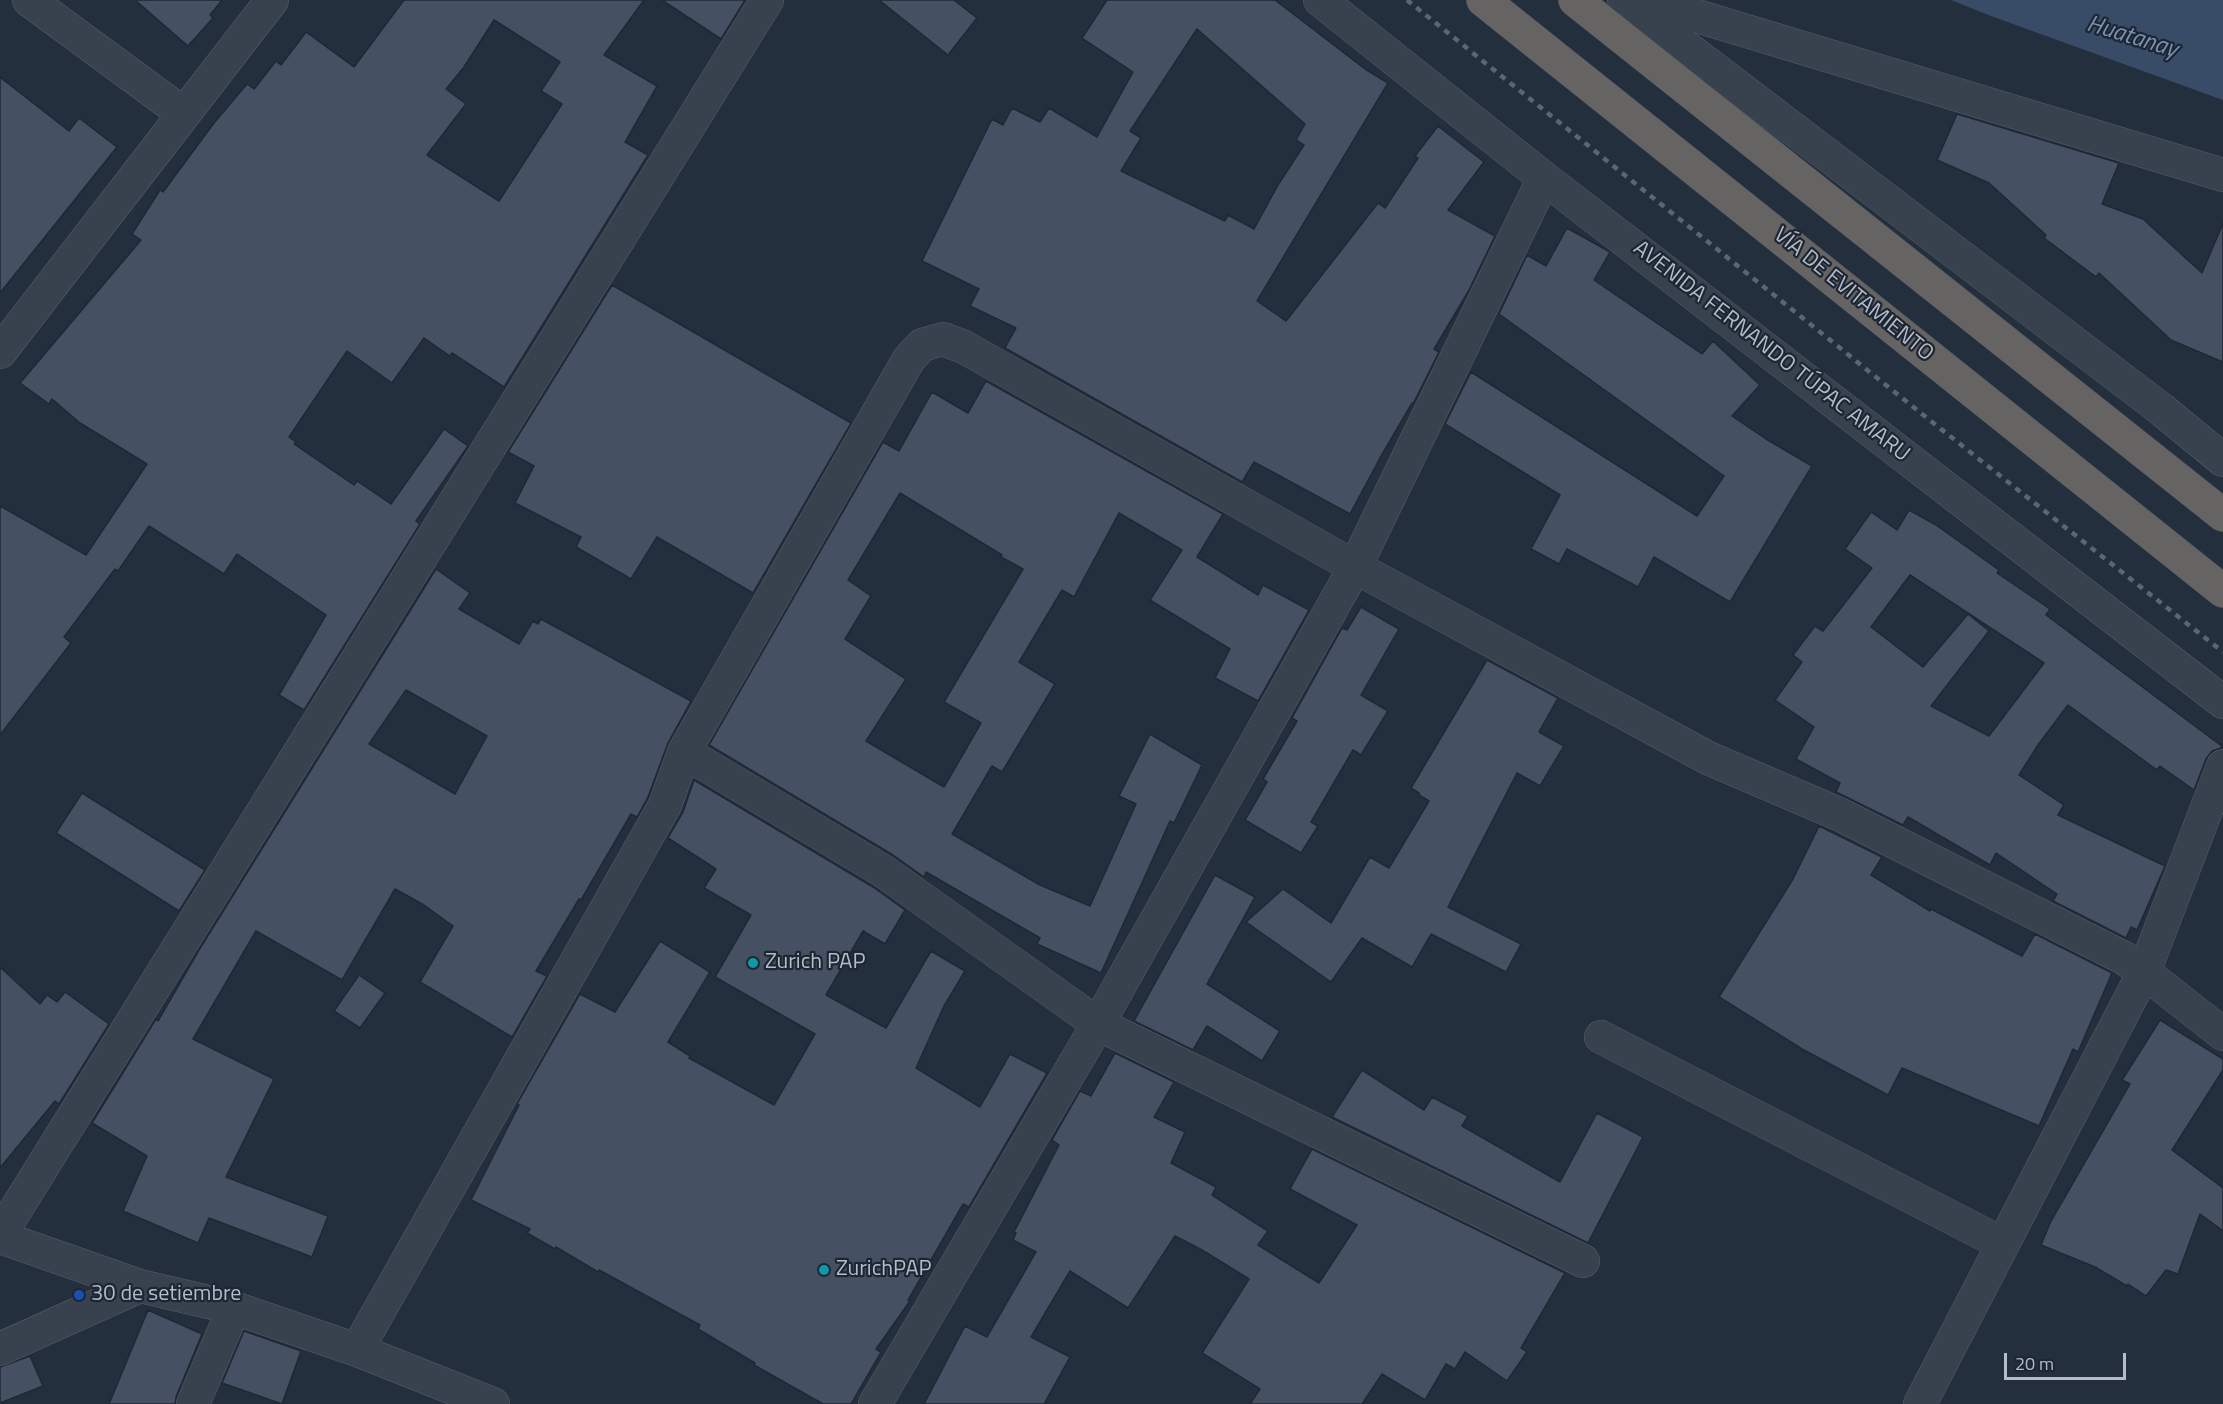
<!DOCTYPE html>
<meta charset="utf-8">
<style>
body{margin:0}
#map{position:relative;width:2223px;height:1404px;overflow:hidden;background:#242f3e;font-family:"Titillium Web",sans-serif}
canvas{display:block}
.scale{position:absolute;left:2004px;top:1353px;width:122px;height:27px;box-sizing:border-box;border:3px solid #b4bcc9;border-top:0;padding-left:8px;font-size:18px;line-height:21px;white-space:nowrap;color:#b4bcc9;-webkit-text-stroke:4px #1d2633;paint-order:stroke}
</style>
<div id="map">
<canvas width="2223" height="1404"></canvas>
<div class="scale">20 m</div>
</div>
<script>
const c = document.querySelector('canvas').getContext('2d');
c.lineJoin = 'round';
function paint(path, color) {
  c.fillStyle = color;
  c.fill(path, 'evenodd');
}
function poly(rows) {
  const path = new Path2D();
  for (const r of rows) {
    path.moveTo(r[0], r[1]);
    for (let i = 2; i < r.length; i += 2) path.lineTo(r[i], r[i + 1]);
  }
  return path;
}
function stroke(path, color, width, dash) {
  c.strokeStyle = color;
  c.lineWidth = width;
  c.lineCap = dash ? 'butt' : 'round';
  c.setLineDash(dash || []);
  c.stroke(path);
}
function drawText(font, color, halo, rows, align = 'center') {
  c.font = font + ' "Titillium Web",sans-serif';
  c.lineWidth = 4.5;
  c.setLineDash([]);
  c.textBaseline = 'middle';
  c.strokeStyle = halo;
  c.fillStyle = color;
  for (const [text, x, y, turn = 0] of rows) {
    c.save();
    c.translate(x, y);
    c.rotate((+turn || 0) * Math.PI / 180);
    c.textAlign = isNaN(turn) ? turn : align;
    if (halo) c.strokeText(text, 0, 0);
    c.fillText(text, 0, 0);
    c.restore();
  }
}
const water = poly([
 [1951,0,2223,0,2223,100,1991,16]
]);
const building = poly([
 [135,0,222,0,210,15,213,18,188,46,135,0],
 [404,0,644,0,604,55,657,86,625,142,648,155,504,387,452,353,450,356,424,338,392,383,347,351,289,437,296,442,294,444,354,485,357,481,391,504,444,429,468,446,416,521,420,524,304,710,279,695,326,615,237,554,224,574,149,526,118,571,115,569,64,637,71,643,0,735,0,506,86,555,147,464,80,423,52,399,49,404,20,383,141,240,132,234,160,190,163,192,214,123,247,84,254,89,276,61,281,65,306,32,354,67,404,0],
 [494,20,560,62,541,91,562,104,499,201,427,155,466,104,446,89,464,67,494,20],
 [662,0,745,0,721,39,662,0],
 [879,0,954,0,977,18,948,55,879,0],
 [1107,0,1275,0,1365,69,1388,83,1257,301,1286,321,1378,203,1385,208,1418,158,1415,156,1438,126,1484,162,1448,210,1495,236,1468,292,1434,349,1439,352,1413,404,1412,403,1380,458,1350,514,1254,462,1242,482,1005,348,1016,328,970,306,979,289,922,261,992,119,1003,125,1012,108,1040,122,1049,108,1097,137,1133,72,1082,38,1107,0],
 [1197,29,1305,124,1296,140,1304,145,1278,185,1254,229,1228,215,1225,221,1121,171,1141,138,1130,131,1197,29],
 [0,77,69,131,79,118,117,147,0,293,0,77],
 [1957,114,2119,163,2102,204,2143,219,2202,273,2223,223,2223,362,2171,340,2099,273,2096,277,2044,238,2046,235,1989,183,1937,160,1957,114],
 [1567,228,1610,252,1594,280,1702,354,1713,341,1760,385,1732,416,1766,439,1812,466,1730,602,1654,557,1638,587,1567,549,1559,564,1531,549,1560,495,1445,424,1471,372,1697,516,1724,476,1499,314,1527,255,1546,266,1567,228],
 [612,285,851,423,753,593,657,537,631,579,576,547,581,537,515,503,534,466,508,452,612,285],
 [986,381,1223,514,1197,557,1258,595,1263,585,1309,610,1258,701,1215,678,1230,649,1150,600,1182,550,1119,513,1074,597,1062,590,1019,662,1055,684,1002,772,992,766,952,834,1040,885,1090,906,1136,804,1119,796,1150,734,1202,765,1174,823,1170,821,1101,973,1037,944,1040,938,926,872,924,877,893,855,709,745,883,442,899,451,932,392,968,413,986,381],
 [900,493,1002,555,1001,557,1023,569,944,702,981,723,944,787,866,741,906,679,845,639,871,596,848,580,900,493],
 [1909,510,1936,525,1999,570,1997,573,2050,609,2046,615,2223,747,2212,751,2206,759,2194,790,2160,766,2157,770,2068,705,2038,745,2019,775,2064,805,2058,815,2165,866,2137,930,2131,927,2126,938,2053,901,2057,894,1996,853,1990,865,1908,817,1903,825,1836,792,1840,783,1796,759,1814,727,1775,700,1802,662,1793,655,1815,626,1823,631,1872,568,1845,549,1871,512,1897,530,1909,510],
 [1910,575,2044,663,1989,736,1931,706,1989,631,1968,614,1923,667,1871,627,1910,575],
 [436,569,470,593,459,609,519,644,533,621,538,624,541,619,691,701,668,743,648,797,637,817,631,814,581,900,579,899,536,971,547,976,512,1037,420,982,453,926,424,905,395,889,342,980,256,931,193,1039,274,1079,226,1177,328,1216,312,1257,209,1218,198,1243,123,1211,147,1156,92,1123,156,1019,158,1021,199,950,436,569],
 [406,690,487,736,455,794,369,744,406,690],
 [1361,607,1399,629,1361,695,1388,711,1361,755,1353,750,1311,822,1318,826,1301,853,1245,820,1267,782,1263,779,1297,721,1292,718,1342,628,1347,630,1361,607],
 [1487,660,1558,698,1539,732,1564,746,1540,786,1517,773,1448,907,1521,944,1506,972,1431,934,1412,967,1362,938,1331,982,1246,922,1283,889,1331,923,1370,857,1389,868,1429,801,1419,795,1419,793,1411,788,1487,660],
 [694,780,873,887,905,910,885,944,863,931,826,995,886,1028,931,951,965,971,944,1006,916,1068,980,1107,1010,1054,1047,1073,969,1207,963,1204,908,1300,910,1301,876,1349,881,1352,851,1404,823,1404,754,1365,755,1363,698,1329,700,1325,599,1270,598,1272,556,1247,555,1249,527,1233,530,1229,471,1200,519,1105,517,1104,580,994,615,1012,660,941,710,972,668,1042,690,1056,689,1058,774,1105,815,1034,715,977,751,915,704,888,716,869,668,838,683,812,694,780],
 [82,793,205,870,179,911,56,833,82,793],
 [1819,826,1882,857,1871,875,1930,911,1931,909,2022,956,2035,934,2112,973,2078,1052,2073,1049,2039,1126,1902,1068,1888,1095,1802,1049,1719,997,1793,879,1819,826],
 [1215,875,1255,897,1207,984,1280,1031,1262,1061,1207,1026,1193,1050,1134,1021,1215,875],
 [0,967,40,1004,47,995,57,1002,65,992,109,1024,59,1104,55,1101,0,1168,0,967],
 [359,975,385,993,360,1028,334,1011,359,975],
 [2160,1020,2223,1059,2223,1070,2172,1150,2223,1188,2223,1231,2200,1214,2178,1274,2166,1270,2146,1296,2128,1284,2127,1286,2095,1267,2041,1245,2050,1223,2130,1084,2122,1080,2160,1020],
 [1115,1053,1174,1082,1154,1117,1185,1132,1171,1163,1216,1187,1212,1195,1268,1231,1258,1245,1319,1283,1357,1225,1290,1189,1312,1149,1565,1273,1521,1348,1527,1352,1507,1381,1465,1352,1455,1369,1446,1364,1425,1400,1382,1374,1362,1404,1250,1404,1260,1389,1202,1353,1249,1279,1202,1250,1175,1236,1128,1308,1070,1271,1031,1337,1070,1357,1044,1404,924,1404,965,1326,987,1337,1036,1252,1013,1240,1016,1233,1014,1232,1059,1145,1052,1140,1080,1091,1091,1096,1115,1053],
 [1362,1070,1424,1110,1432,1097,1468,1116,1462,1126,1560,1182,1597,1113,1643,1137,1588,1243,1332,1117,1362,1070],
 [148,1310,202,1334,176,1397,175,1404,109,1404,148,1310],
 [244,1331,301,1351,282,1404,222,1383,244,1331],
 [30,1356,43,1386,0,1403,0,1367,30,1356]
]);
const minor = poly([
 [29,0,184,114,272,0],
 [1320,0,1544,178,2223,702],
 [1624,0,2161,409,2223,460],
 [1644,0,2223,175],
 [0,352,184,114],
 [684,752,883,871,1098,1024,1583,1261],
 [2223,766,2144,972,2223,1034],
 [1601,1037,2003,1244],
 [0,1235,767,0],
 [0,1237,140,1286,234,1308,357,1350,493,1404],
 [0,1349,140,1286],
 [357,1350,665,805,684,752,909,359,922,345,943,339,964,347,1355,567,1708,758,1841,815,2124,958,2144,972,1920,1404],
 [193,1404,234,1308],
 [875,1404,1098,1024,1355,567,1544,178]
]);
const trunk = poly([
 [1483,0,2223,591],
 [1575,0,2223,515]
]);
const rail = poly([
 [1407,0,1922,414,2223,652]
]);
const markers = [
 [753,963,6,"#0f9aa8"],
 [824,1270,6,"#0f9aa8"],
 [79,1295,6,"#1a4fb4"]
];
const streetNames = [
 ["VÍA DE EVITAMIENTO",1853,295,39],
 ["AVENIDA FERNANDO TÚPAC AMARU",1771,352,38]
];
const poiNames = [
 ["Zurich PAP",765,963],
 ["ZurichPAP",836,1270],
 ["30 de setiembre",91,1295]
];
const waterNames = [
 ["Huatanay",2132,38,17]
];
paint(water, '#394c67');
paint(building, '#455162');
stroke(building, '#1f2835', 1.5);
stroke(minor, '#565f6c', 34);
stroke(trunk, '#434c59', 34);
stroke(minor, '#38414e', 33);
stroke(trunk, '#656462', 33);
stroke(rail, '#5a6575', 4.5, [6, 6]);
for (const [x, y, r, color] of markers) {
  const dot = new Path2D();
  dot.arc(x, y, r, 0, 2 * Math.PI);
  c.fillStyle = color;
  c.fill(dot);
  stroke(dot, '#1d2633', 2);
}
drawText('22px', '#b4bcc9', '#1d2633', streetNames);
drawText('22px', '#b4bcc9', '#1d2633', poiNames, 'left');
drawText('italic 24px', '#7c92b1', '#1d2633', waterNames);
</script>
